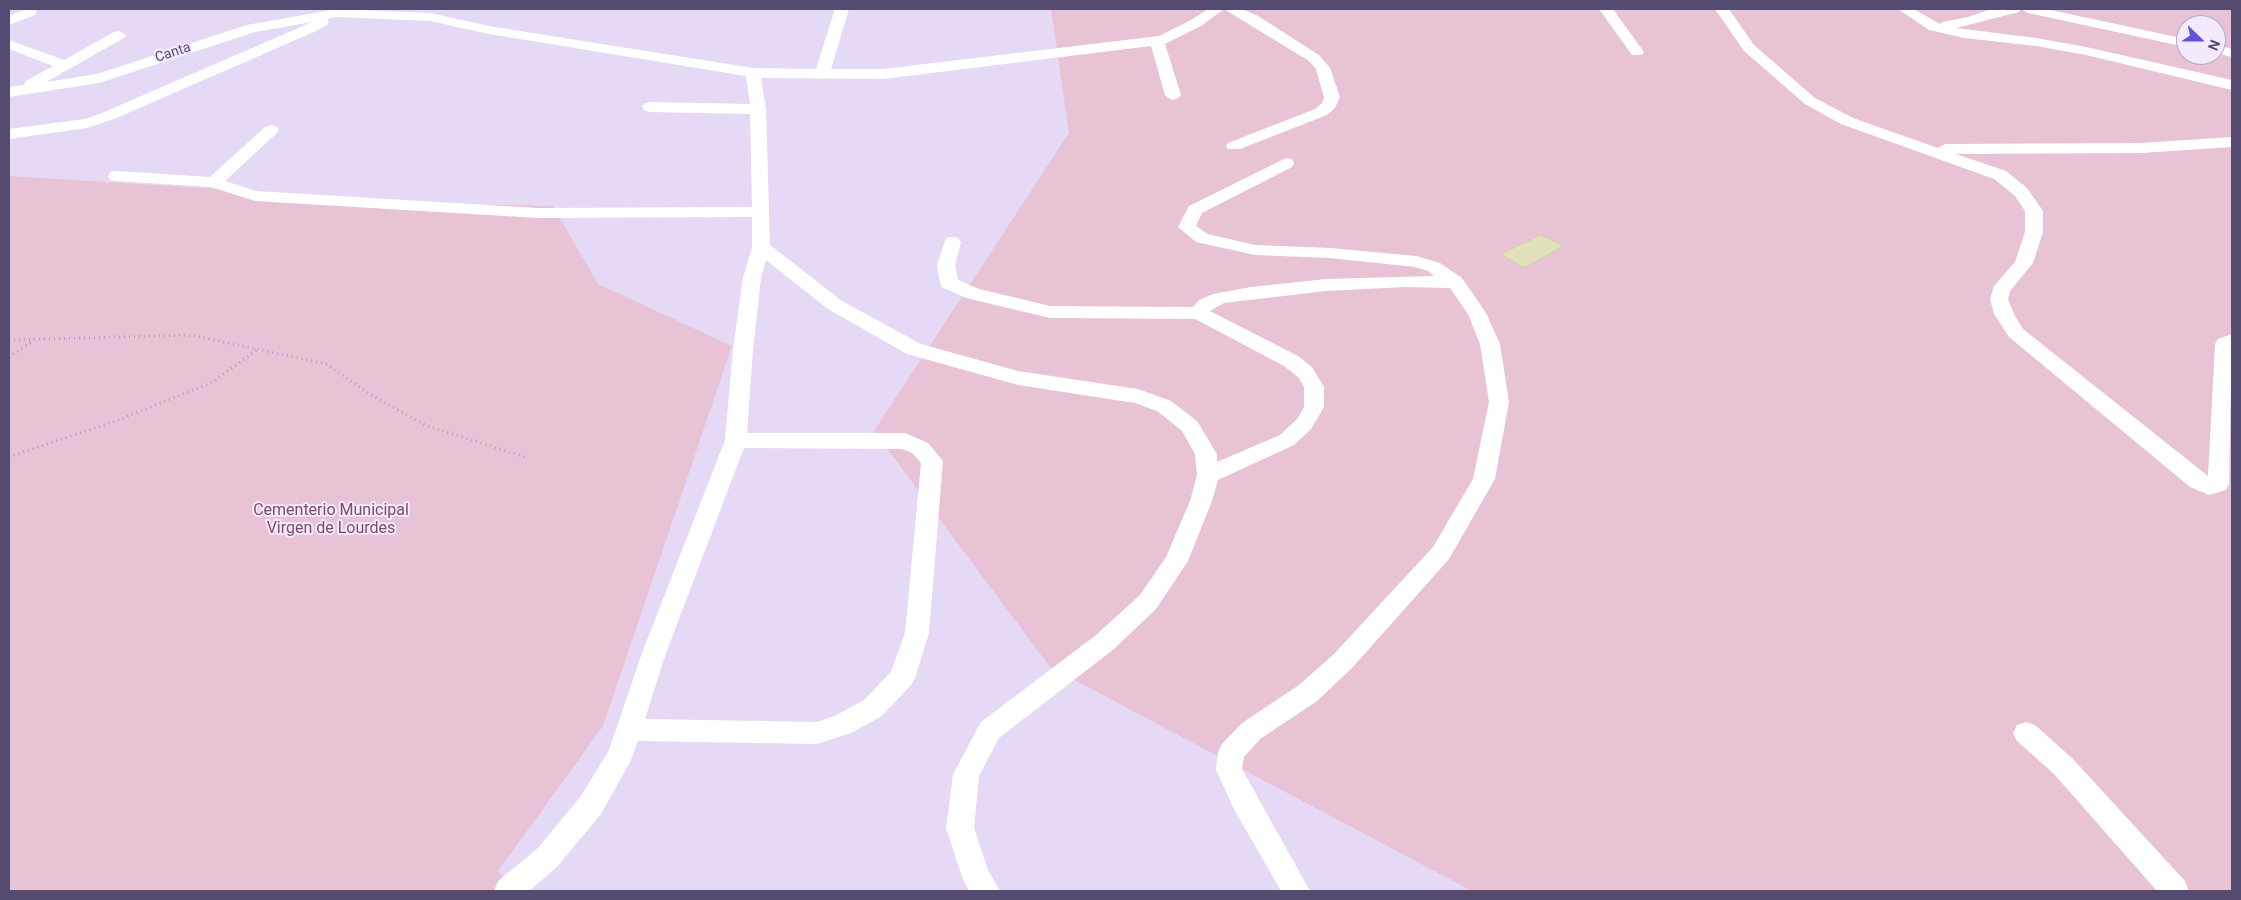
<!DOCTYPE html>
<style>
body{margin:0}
#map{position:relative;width:2241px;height:900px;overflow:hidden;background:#efe4fa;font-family:Roboto,sans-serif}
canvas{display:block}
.frame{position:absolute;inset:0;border:10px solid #554b71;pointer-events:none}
.north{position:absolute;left:2176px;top:15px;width:50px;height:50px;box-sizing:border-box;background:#f4eafe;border:1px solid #b4aac6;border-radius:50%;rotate:112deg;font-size:14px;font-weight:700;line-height:20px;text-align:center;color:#554b71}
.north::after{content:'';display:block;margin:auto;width:18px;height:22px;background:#6251dc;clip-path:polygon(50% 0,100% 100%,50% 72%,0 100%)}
</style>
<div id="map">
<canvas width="2241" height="900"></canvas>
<div class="frame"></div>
<div class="north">N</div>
</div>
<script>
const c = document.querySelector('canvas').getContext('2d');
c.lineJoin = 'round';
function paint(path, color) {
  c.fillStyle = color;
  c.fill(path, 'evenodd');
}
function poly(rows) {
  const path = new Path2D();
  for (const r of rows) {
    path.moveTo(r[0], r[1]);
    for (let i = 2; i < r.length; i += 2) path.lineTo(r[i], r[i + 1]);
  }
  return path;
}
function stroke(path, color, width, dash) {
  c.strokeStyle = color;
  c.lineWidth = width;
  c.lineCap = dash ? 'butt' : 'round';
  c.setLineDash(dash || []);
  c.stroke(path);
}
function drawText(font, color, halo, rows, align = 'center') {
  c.font = font + ' Roboto,sans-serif';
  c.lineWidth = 4;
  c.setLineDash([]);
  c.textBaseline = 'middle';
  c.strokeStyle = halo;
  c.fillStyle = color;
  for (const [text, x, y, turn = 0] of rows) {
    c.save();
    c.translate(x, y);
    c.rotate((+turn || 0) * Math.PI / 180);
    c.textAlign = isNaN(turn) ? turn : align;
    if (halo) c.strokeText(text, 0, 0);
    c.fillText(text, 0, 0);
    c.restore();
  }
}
const residential = poly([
 [9,9,1654,9,1478,891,9,891]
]);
const green = poly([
 [1051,9,2232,9,2232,891,1472,891,1050,667,874,431,1069,133],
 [2186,25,2216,25,2216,55,2186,55],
 [9,176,465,204,553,206,598,284,732,346,603,726,498,871,514,891,9,891]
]);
const water = poly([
 [1541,235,1563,246,1524,268,1501,254,1541,235]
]);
const path = poly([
 [9,340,191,335,326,364,371,395,425,425,528,458],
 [9,357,36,339],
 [9,457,121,419,213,382,258,349]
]);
const minor = poly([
 [26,9,35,9,37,12,35,15,9,25,9,16,26,9],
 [337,9,430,13,489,26,753,68,816,69,835,9,849,9,831,69,883,69,1159,36,1191,20,1208,9,1224,9,1201,26,1165,44,1181,95,1178,98,1173,100,1168,98,1165,95,1151,46,883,79,761,78,766,109,770,245,842,301,921,344,1018,371,1138,389,1171,401,1197,421,1217,454,1217,462,1280,435,1297,419,1304,407,1304,387,1298,377,1284,366,1195,319,1050,318,966,298,942,287,940,283,937,265,946,238,952,237,958,238,961,242,955,265,958,280,979,289,1050,306,1193,307,1199,300,1213,294,1251,287,1326,279,1434,276,1428,271,1415,267,1330,258,1255,255,1196,242,1178,227,1189,206,1286,158,1292,159,1294,163,1292,167,1202,213,1196,226,1208,234,1255,245,1330,248,1416,256,1440,263,1462,278,1486,313,1500,344,1509,402,1495,479,1449,559,1352,668,1317,701,1260,739,1244,757,1242,769,1310,891,1281,891,1235,811,1216,770,1218,752,1222,744,1242,723,1299,685,1334,654,1433,547,1473,479,1489,402,1480,344,1468,314,1450,288,1405,287,1326,291,1224,303,1210,311,1298,356,1312,367,1324,387,1324,407,1311,429,1294,445,1218,480,1212,501,1188,561,1156,609,1114,649,999,738,979,776,974,828,988,870,1000,891,969,891,962,877,946,828,953,775,957,767,981,722,1096,635,1140,595,1166,557,1190,501,1197,475,1195,454,1182,431,1157,411,1135,403,1018,385,907,354,828,309,766,260,761,278,753,349,747,433,905,433,928,443,943,461,929,633,915,678,911,685,882,716,851,733,817,744,638,741,630,762,601,814,557,867,529,891,494,891,498,881,537,849,581,796,609,750,642,653,725,440,733,349,743,278,752,247,752,217,538,218,255,201,211,187,116,181,110,180,108,176,110,172,116,171,210,177,265,127,271,125,277,127,279,130,277,133,225,181,256,191,538,208,752,207,750,114,650,112,644,110,642,107,644,104,650,102,750,104,746,76,489,34,430,21,337,17,327,19,329,22,327,25,314,32,114,119,87,128,9,139,9,129,85,119,102,113,312,22,255,32,99,83,9,97,9,87,24,85,26,81,53,66,9,49,9,40,64,60,114,32,119,31,126,35,124,38,46,82,97,74,247,25,337,9],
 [744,448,902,449,912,453,921,463,905,633,891,672,864,700,835,716,817,722,645,719,666,653,744,448],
 [1224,9,1242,9,1258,16,1319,55,1330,68,1340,97,1335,108,1327,115,1240,149,1228,149,1226,146,1228,143,1315,109,1322,103,1324,97,1316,69,1309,61,1224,9],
 [1599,9,1613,9,1644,52,1642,55,1632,55,1599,9],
 [1715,9,1729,9,1754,45,1815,98,1853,118,1938,148,1945,144,2141,143,2232,137,2232,147,2141,153,1956,154,2006,171,2027,188,2043,211,2043,232,2033,263,2010,291,2008,299,2014,314,2023,329,2208,476,2215,344,2218,339,2232,334,2229,484,2226,490,2209,495,2190,487,2009,337,1994,314,1990,299,1994,286,2015,262,2025,232,2025,211,2015,196,1994,179,1841,124,1805,104,1744,51,1715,9],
 [1898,9,1914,9,1940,24,1942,22,1968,17,1991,9,2021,9,2019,12,1956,28,2036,38,2086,47,2232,80,2232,90,2086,55,2036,46,1964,38,1934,31,1929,30,1898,9],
 [2021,9,2046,9,2186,39,2186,47,2028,13,2021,9],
 [2216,45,2232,49,2232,57,2216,53,2216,45],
 [2026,722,2035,725,2072,758,2185,881,2189,891,2157,891,2054,774,2017,741,2013,733,2017,725,2026,722]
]);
const farStreetnames = [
 ["Canta",173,53,-18]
];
const parkNames = [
 ["Cementerio Municipal",331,511],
 ["Virgen de Lourdes",331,529]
];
paint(residential, '#e6d9f6');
paint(green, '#e7c3d5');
paint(water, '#e1e2ba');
stroke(water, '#d1d3a1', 1);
stroke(path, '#afa1d2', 3, [1, 4]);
paint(minor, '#fff');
drawText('14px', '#554b71', '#f4eafe', farStreetnames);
drawText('16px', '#814a60', '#f4eafe', parkNames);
</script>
